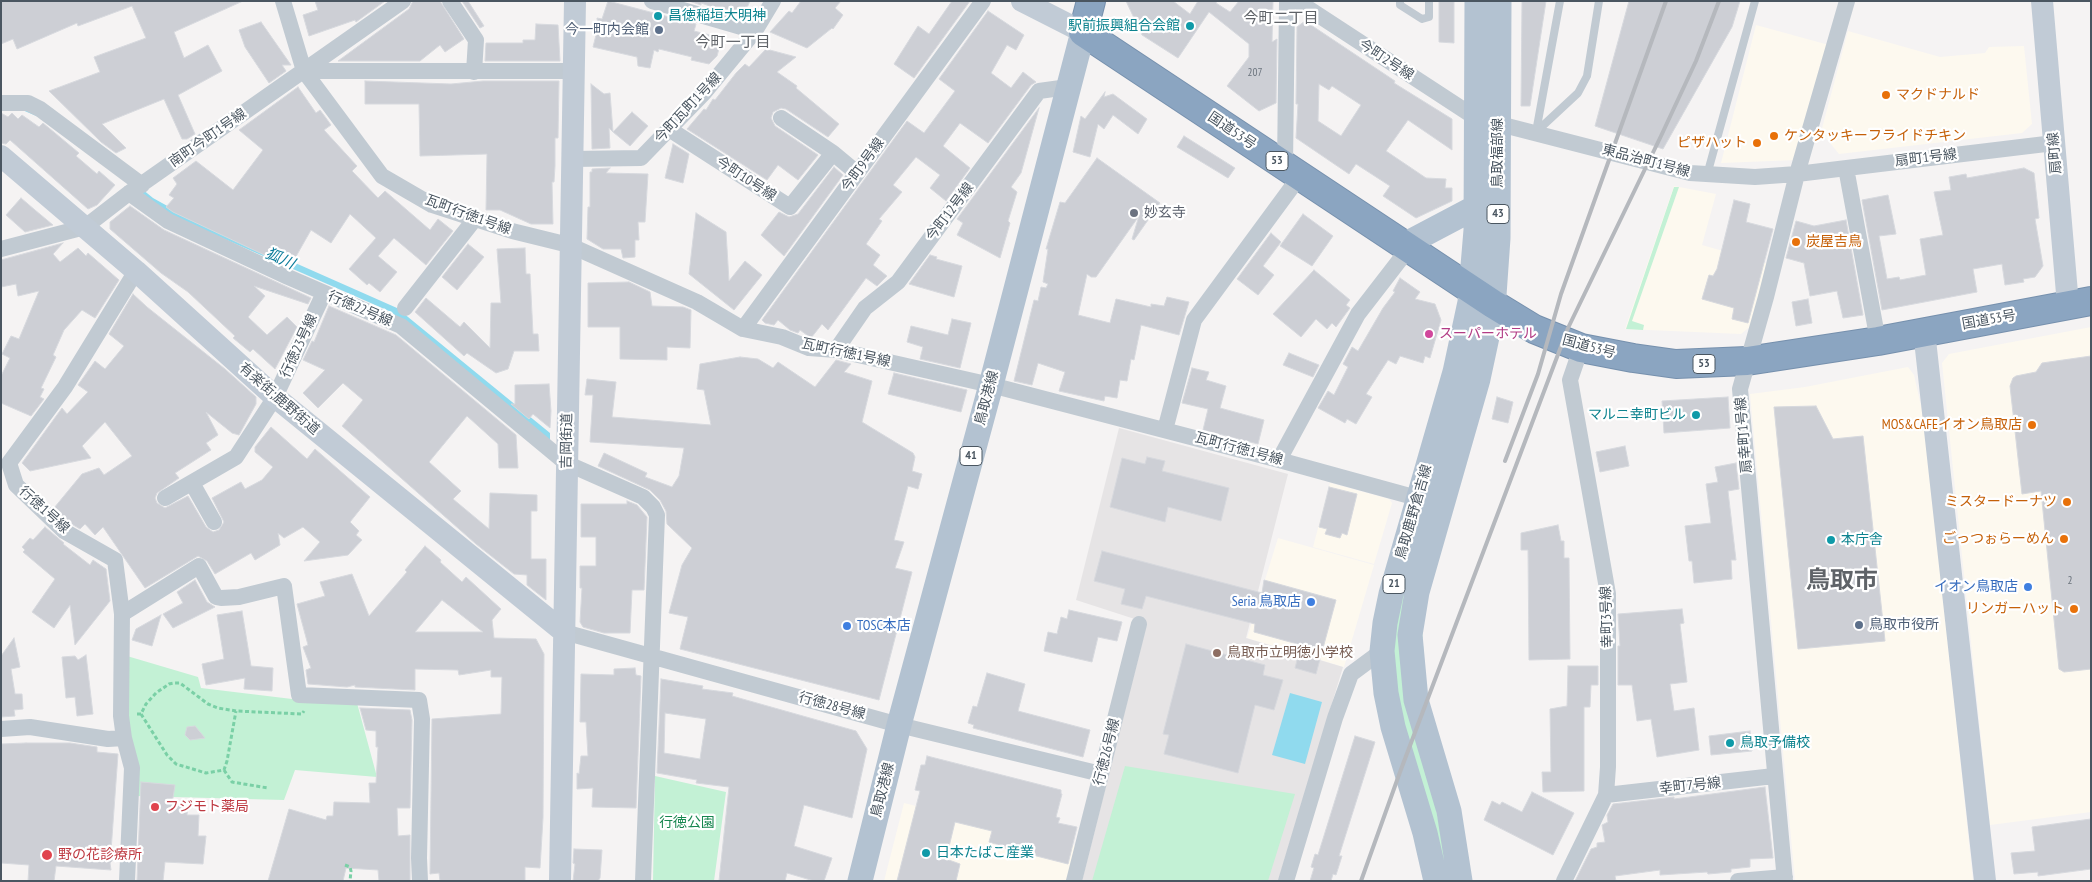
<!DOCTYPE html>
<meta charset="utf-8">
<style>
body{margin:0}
#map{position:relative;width:2092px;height:882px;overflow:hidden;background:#f5f3f3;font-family:"PT Sans Narrow",sans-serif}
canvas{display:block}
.frame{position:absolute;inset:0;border:2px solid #4a5661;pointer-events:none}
</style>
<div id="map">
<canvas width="2092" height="882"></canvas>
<div class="frame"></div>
</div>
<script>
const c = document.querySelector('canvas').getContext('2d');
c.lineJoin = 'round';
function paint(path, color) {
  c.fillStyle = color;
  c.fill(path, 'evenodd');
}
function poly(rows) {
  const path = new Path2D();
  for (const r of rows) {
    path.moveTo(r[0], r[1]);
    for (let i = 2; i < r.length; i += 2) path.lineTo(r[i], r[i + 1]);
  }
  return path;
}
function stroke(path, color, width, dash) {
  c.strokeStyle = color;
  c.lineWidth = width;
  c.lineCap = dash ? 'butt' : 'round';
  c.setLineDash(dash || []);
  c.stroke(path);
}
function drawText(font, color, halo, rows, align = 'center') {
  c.font = font + ' "PT Sans Narrow","Noto Sans JP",sans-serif';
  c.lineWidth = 4.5;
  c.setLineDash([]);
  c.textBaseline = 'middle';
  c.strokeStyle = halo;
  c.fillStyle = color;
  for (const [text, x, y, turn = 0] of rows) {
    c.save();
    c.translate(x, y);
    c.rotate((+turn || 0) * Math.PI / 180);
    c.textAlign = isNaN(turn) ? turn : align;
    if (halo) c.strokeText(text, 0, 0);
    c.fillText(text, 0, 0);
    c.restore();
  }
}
const commercial = poly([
 [1756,25,1829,45,1797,160,1721,163],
 [1848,31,1940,57,1985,53,1989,47,2024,46,2032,124,2022,133,1839,154,1821,132],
 [1674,186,1716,194,1702,245,1769,264,1752,325,1741,334,1625,329],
 [2091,327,2091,812,1990,825,1942,363,1949,354],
 [1908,367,1914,375,1925,424,1973,881,1795,881,1750,394,1805,387],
 [1330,483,1389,499,1392,503,1374,564,1313,547],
 [1278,538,1374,565,1344,667,1247,638],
 [904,803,1076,846,1067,881,884,881]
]);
const education = poly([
 [1119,428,1288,474,1246,638,1343,667,1278,881,1082,881,1147,623,1076,600]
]);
const green = poly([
 [1674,187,1679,187,1632,321,1644,325,1643,330,1626,329],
 [1417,556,1433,793,1450,881,1402,728,1393,656,1397,612],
 [127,656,198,677,201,688,292,699,357,703,377,777,295,770,284,800,137,796,125,709],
 [1125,766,1295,794,1268,881,1092,881],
 [655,776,726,792,714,881,653,881]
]);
const water = poly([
 [22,104,114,166,153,198,171,208,397,308,550,433,550,442,398,317,389,311,174,217,41,118,20,109],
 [1290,693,1322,702,1305,764,1272,755]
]);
const building = poly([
 [1,1,243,1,174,32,184,58,208,45,222,71,178,95,195,134,187,139,182,139,164,99,102,124,126,148,116,153,101,142,49,91,100,72,94,57,146,38,132,6,78,26,77,23,17,49,13,39,1,44,1,1],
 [315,1,385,1,356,22,355,20,309,36,303,15,318,10,315,1],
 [413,1,440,1,464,39,445,52,440,45,420,61,338,61,409,9,413,1],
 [462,1,468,1,484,26,480,28,462,1],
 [608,1,696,24,694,31,722,38,717,56,709,64,691,60,692,57,659,49,658,52,654,50,650,68,638,66,637,57,593,47,598,27,597,18,602,19,608,1],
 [689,1,750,1,743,17,701,3,701,5,689,1],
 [801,1,841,1,835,8,843,15,833,29,832,28,807,48,770,32,789,11,792,13,801,1],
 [952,1,970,1,914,78,894,64,918,26,929,34,952,1],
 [1126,1,1173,1,1190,14,1198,1,1217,1,1216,3,1230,12,1239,1,1273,1,1272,42,1277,39,1276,103,1259,111,1227,86,1249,57,1249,44,1209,12,1178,58,1142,35,1126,1],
 [1439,1,1454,1,1454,43,1439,42,1439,1],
 [1522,1,1546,1,1530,106,1521,106,1522,1],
 [1629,1,1740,1,1732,27,1663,149,1595,126,1629,1],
 [988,11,1024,35,1016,50,1007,45,991,73,1011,88,1023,72,1036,82,1031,85,988,143,960,123,943,146,970,168,946,201,930,188,940,175,916,157,893,185,902,192,879,219,882,221,866,244,880,255,873,265,887,276,877,286,866,278,828,330,822,324,811,338,800,330,798,333,790,330,778,320,774,325,765,323,762,320,907,121,924,133,955,91,939,79,988,11],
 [1305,21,1395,81,1394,83,1452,119,1452,150,1408,120,1386,151,1426,178,1446,179,1445,188,1452,188,1452,201,1416,218,1383,196,1390,186,1356,164,1349,174,1296,138,1298,104,1296,104,1297,27,1305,21],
 [1319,84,1329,90,1332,86,1361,105,1341,136,1318,121,1319,84],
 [261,22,291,65,282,65,286,71,269,83,245,47,239,30,261,22],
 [536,24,558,25,560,61,485,61,486,43,523,43,523,40,535,40,536,24],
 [766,49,796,57,777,72,797,86,796,88,839,124,828,137,786,109,781,108,773,112,771,118,775,126,818,155,798,180,778,165,767,180,687,129,704,109,706,110,713,99,715,100,736,73,745,64,749,67,766,49],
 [365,81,451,84,483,81,559,81,558,138,555,138,555,166,554,182,552,182,553,224,531,224,500,210,486,210,487,154,420,156,419,104,365,104,365,81],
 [591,84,604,94,610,93,613,132,609,128,610,148,592,149,591,84],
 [298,87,316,113,320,110,326,118,331,125,324,130,357,166,352,171,378,198,385,191,430,230,438,219,453,231,426,265,394,238,378,256,397,272,380,292,369,283,367,285,349,269,376,238,350,214,331,243,311,230,290,267,173,212,166,207,174,198,169,195,177,184,173,178,196,161,233,190,263,150,239,130,298,87],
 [1105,92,1104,97,1113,94,1147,119,1138,134,1113,115,1104,129,1098,124,1090,157,1073,152,1081,116,1085,119,1105,92],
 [1039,108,1021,173,1011,187,1017,192,1008,221,1010,223,1000,258,957,235,963,223,957,219,1039,108],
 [632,112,648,126,630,146,613,132,632,112],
 [1,113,8,117,12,113,18,119,22,115,39,127,43,123,79,153,76,156,97,174,99,171,115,185,97,205,88,209,10,140,6,144,1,143,1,113],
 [1184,136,1235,168,1228,178,1177,147,1184,136],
 [673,144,689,154,683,183,665,178,673,144],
 [1097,158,1160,203,1134,240,1132,239,1139,216,1096,277,1091,277,1087,274,1078,315,1110,323,1116,299,1151,307,1151,304,1164,306,1167,297,1189,302,1179,335,1141,325,1134,360,1131,359,1127,381,1120,380,1117,398,1105,396,1104,401,1059,391,1065,372,1038,363,1032,385,1014,381,1034,300,1038,301,1041,287,1046,288,1048,284,1043,282,1048,249,1046,249,1060,202,1065,203,1097,158],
 [834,167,843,175,784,256,761,235,779,212,789,217,798,214,834,167],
 [610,168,606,173,648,174,645,222,638,222,639,240,635,240,635,257,623,258,621,249,603,249,587,239,588,207,590,207,590,172,592,172,592,169,610,168],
 [2024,168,2034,173,2039,218,2035,219,2043,266,2035,277,2023,279,2024,282,2005,285,2002,264,1973,269,1977,292,1882,310,1862,200,1888,195,1896,234,1879,236,1887,279,1899,277,1900,280,1926,275,1920,239,1943,235,1934,192,1951,190,1949,177,1966,174,1967,178,2024,168],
 [21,198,35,210,53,225,25,232,6,215,21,198],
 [1734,200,1750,204,1746,222,1773,229,1748,323,1732,319,1734,308,1702,299,1709,275,1713,276,1717,269,1734,200],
 [130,206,164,230,311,298,308,304,254,286,265,296,248,317,267,335,287,317,297,327,275,369,253,349,250,352,233,338,235,336,188,292,161,273,110,229,110,222,130,206],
 [696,213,726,232,729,281,745,261,762,275,734,310,689,274,696,213],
 [1303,214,1333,236,1312,266,1280,246,1303,214],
 [1846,220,1863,315,1843,318,1837,291,1810,296,1804,263,1786,258,1796,221,1814,226,1846,220],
 [1271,233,1281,242,1263,266,1274,275,1258,295,1237,279,1271,233],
 [63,243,53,254,60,262,78,248,86,256,88,253,119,280,95,318,82,310,64,330,53,355,56,357,41,388,44,389,40,397,44,399,31,416,1,403,1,376,10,358,2,354,11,336,19,339,39,291,18,296,16,284,1,287,1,260,63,243],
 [468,244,484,257,457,290,442,277,468,244],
 [525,248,526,274,530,274,533,334,538,334,539,351,514,351,508,369,496,373,467,353,464,356,415,312,426,298,460,327,464,322,490,348,491,303,501,303,497,249,525,248],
 [930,255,937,257,936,259,962,266,954,297,909,284,930,255],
 [1314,270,1350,300,1346,305,1350,308,1336,327,1332,323,1327,329,1316,319,1301,337,1273,314,1314,270],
 [1400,278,1420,292,1415,299,1435,304,1441,320,1430,358,1425,356,1423,363,1400,356,1396,364,1388,360,1366,394,1372,397,1356,424,1347,419,1345,423,1318,408,1328,391,1334,395,1348,367,1343,364,1352,347,1358,351,1383,308,1395,292,1393,291,1400,278],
 [629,282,650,292,652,306,683,307,691,310,690,348,667,347,667,360,620,359,620,327,588,327,588,283,629,282],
 [133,294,147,307,225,369,256,397,256,404,239,435,232,433,206,412,218,435,206,443,211,450,175,473,179,478,157,493,155,498,157,503,165,508,188,496,206,527,213,532,219,530,224,522,212,498,241,482,245,489,262,480,273,467,255,452,255,447,271,427,307,459,315,449,370,497,350,522,359,531,356,535,362,540,348,555,304,561,320,542,303,527,284,538,278,533,280,545,255,560,251,553,215,574,207,561,198,556,145,588,103,527,95,535,85,524,80,529,70,523,54,508,82,474,99,468,104,475,132,456,105,422,82,446,91,458,30,471,22,463,62,408,67,414,88,392,78,385,95,361,105,369,124,346,109,334,133,294],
 [1808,299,1812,323,1796,326,1792,302,1808,299],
 [329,306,396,335,516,435,518,468,499,468,498,444,467,416,429,462,461,491,453,499,489,529,490,493,537,495,537,511,531,511,531,559,546,559,546,600,527,585,527,575,514,574,476,544,342,426,363,400,343,383,318,408,303,393,325,370,303,360,312,341,314,342,329,306],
 [952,319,971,323,960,368,920,359,923,347,907,342,911,326,948,335,952,319],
 [1289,353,1319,365,1313,377,1283,365,1289,353],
 [2091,356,2091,669,2064,672,2059,669,2041,491,2022,494,2010,386,2013,378,2016,376,2036,372,2042,363,2091,356],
 [740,357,758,359,773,368,778,362,815,387,836,360,851,364,844,372,872,381,862,422,913,453,915,457,912,471,922,474,918,489,908,486,894,540,904,542,895,568,912,572,879,700,680,649,688,617,669,613,682,565,692,548,667,524,666,511,660,500,650,490,598,466,604,453,647,473,645,477,672,487,679,476,684,448,590,442,593,395,585,395,587,379,616,382,612,417,711,425,704,390,697,389,700,364,740,357],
 [1192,368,1209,372,1206,380,1226,386,1220,408,1264,420,1258,444,1203,430,1208,409,1182,403,1192,368],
 [894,373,967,390,961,412,888,394,894,373],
 [549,384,551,411,550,428,533,414,529,419,511,404,515,404,515,385,549,384],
 [1497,397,1513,402,1508,423,1492,419,1497,397],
 [1728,397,1730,428,1664,433,1662,401,1728,397],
 [1816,406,1833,439,1863,436,1885,641,1798,649,1774,407,1816,406],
 [1625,446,1629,466,1600,472,1596,452,1625,446],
 [1147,457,1165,461,1162,471,1229,488,1221,521,1168,507,1165,522,1110,507,1122,458,1145,464,1147,457],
 [1736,463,1739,489,1728,491,1736,560,1731,560,1732,579,1694,583,1692,561,1689,561,1685,526,1711,523,1706,484,1718,482,1715,467,1736,463],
 [1329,487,1357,494,1347,535,1342,533,1340,538,1325,534,1327,529,1319,527,1329,487],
 [627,501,637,505,647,517,644,590,632,590,630,633,604,633,583,627,580,622,582,588,580,588,580,566,596,566,596,537,581,537,581,504,627,504,627,501],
 [1558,525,1561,541,1564,541,1564,558,1569,558,1570,659,1529,660,1528,550,1521,550,1521,533,1558,525],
 [45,527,64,543,63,544,90,565,93,560,106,569,110,601,75,645,70,605,54,628,32,612,55,579,23,552,25,550,22,547,30,538,33,540,45,527],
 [425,546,441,560,440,562,462,582,466,577,501,609,492,620,494,638,536,639,544,654,543,818,540,868,525,867,525,881,440,881,439,873,430,874,432,719,501,714,502,677,491,677,491,670,459,675,458,670,415,669,415,690,355,687,355,685,347,687,308,684,306,670,311,668,303,647,308,645,297,604,325,596,320,582,352,574,369,616,407,572,405,570,425,546],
 [442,600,483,632,415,632,442,600],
 [1102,551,1262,593,1264,580,1336,600,1316,674,1295,668,1301,645,1254,632,1255,624,1146,596,1142,609,1121,604,1125,589,1094,581,1102,551],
 [195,580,207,602,215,607,173,628,163,614,183,603,177,592,195,580],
 [1682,609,1684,623,1680,624,1687,682,1670,684,1674,711,1694,708,1699,750,1657,757,1651,719,1637,721,1632,685,1618,685,1618,646,1620,646,1618,614,1682,609],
 [1069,610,1122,622,1117,641,1098,637,1092,662,1044,651,1048,632,1057,634,1061,617,1067,619,1069,610],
 [242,611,251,666,273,668,272,691,244,689,245,678,206,685,202,664,224,659,217,615,242,611],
 [161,615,152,646,132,640,136,629,161,615],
 [14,638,20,667,11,669,15,694,22,694,23,709,14,710,15,716,1,717,1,656,14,638],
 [1186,644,1265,665,1263,675,1283,680,1274,710,1255,705,1238,773,1164,754,1169,735,1163,734,1186,644],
 [86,655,93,714,77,716,75,697,66,698,62,657,75,656,78,660,86,655],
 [1568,666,1598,666,1598,685,1591,685,1590,707,1584,707,1584,791,1543,792,1542,772,1551,772,1550,709,1567,706,1568,666],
 [635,668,636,675,641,676,636,808,592,807,593,788,577,789,577,773,579,774,581,756,588,756,586,722,580,722,581,674,614,675,614,669,635,668],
 [987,673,1025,684,1018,711,1090,730,1083,757,973,728,974,725,968,723,973,706,977,707,987,673],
 [661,679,703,686,702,689,733,693,732,696,856,731,867,749,852,818,804,805,794,846,832,858,824,881,814,881,787,873,785,881,719,881,729,787,696,783,697,780,657,773,661,679],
 [665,713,706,719,700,759,664,753,665,713],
 [360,708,410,710,412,720,410,808,397,808,398,836,410,835,410,881,379,881,378,870,346,868,343,881,268,881,289,809,326,820,327,816,333,816,334,802,370,803,369,783,376,783,378,747,376,747,376,731,366,730,360,708],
 [195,726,205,738,190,740,185,735,187,727,195,726],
 [1750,731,1752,751,1711,755,1709,736,1750,731],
 [1355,736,1375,742,1339,856,1342,856,1336,875,1333,874,1331,881,1310,881,1314,868,1311,867,1315,854,1318,855,1355,736],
 [26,743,70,743,97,747,97,752,118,754,111,851,116,857,110,863,111,870,56,866,54,881,28,881,29,865,1,863,1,744,26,743],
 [927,756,1061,790,1061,794,1062,794,1056,817,1060,818,1058,823,1077,827,1068,864,1001,847,1002,846,989,842,992,831,955,822,946,859,960,864,956,881,897,881,920,791,915,790,921,765,925,765,927,756],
 [141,782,175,785,172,804,188,805,187,815,199,815,198,836,206,836,203,864,165,862,163,881,137,881,141,782],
 [1765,787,1773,858,1750,859,1750,867,1731,869,1731,872,1708,874,1707,872,1660,875,1660,870,1615,876,1616,881,1575,881,1591,849,1597,847,1597,843,1605,842,1602,825,1608,822,1607,815,1613,804,1674,797,1674,799,1765,787],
 [1532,792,1574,813,1553,855,1484,820,1492,801,1500,805,1502,802,1522,812,1532,792],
 [2091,819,2091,869,2038,876,2038,872,2014,874,2011,853,2035,851,2032,827,2091,819],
 [574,849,602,850,600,878,598,881,573,881,575,864,573,863,574,849]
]);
const path = poly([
 [137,714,141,714,146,704,156,693,169,684,174,683,180,683,208,704,218,708,236,711,302,714,304,711],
 [141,714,167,755,176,764,206,773,224,770,227,761,236,711],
 [224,770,232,782,268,788],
 [345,865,350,867,351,871,350,881]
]);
const lane = poly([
 [1400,1,1400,5,1422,19,1429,17,1429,1],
 [1536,132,1578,93,1587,76,1599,1],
 [1536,132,1560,1],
 [1707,175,1755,1]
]);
const street = poly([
 [283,1,304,71,382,176,432,205,512,231,569,245,697,302,743,329,782,337,809,348,836,350,991,385,1279,460,1428,501],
 [450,1,476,40,474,72],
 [652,1,755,31],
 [1297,1,1476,118,1690,173,1755,177,1797,174,2054,143],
 [304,71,573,71],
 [1,103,28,103,40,109,142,185],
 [781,118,833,153],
 [669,129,790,207,833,153,857,173],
 [572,159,641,158,704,93,755,31,773,1],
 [1285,166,1287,1],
 [1846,168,1878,341],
 [129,193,168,221,288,277,401,326,566,463,643,497,653,507,657,515,643,881],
 [1,249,85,227,129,193,403,1],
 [405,308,474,220],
 [743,329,983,1],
 [836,350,865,308,898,282,1039,91,1068,87],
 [1165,430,1194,320,1300,176],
 [1279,460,1358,314,1409,248],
 [192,483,214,522],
 [165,498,236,457,275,397,324,293],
 [122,614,199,566,216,597,221,598,239,597,284,586,299,695,419,700,422,719,419,858,420,881],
 [564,632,899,725,1101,774],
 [1,729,30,727,108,739,124,738],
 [1606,795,1774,776],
 [127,881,132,768,124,738,121,716,122,614,115,560,64,531,16,485,9,463,65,387,136,271],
 [1074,881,1139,624],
 [1286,881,1335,718,1351,674,1382,651],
 [1564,881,1606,795,1608,767,1608,594,1570,380,1581,348],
 [1738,881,1785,877],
 [1785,881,1740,389,1766,297,1797,174,1847,1]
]);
const secondary = poly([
 [1022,1,1083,32],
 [2042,1,2068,305],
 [1,156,136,271,275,397,564,632],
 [1924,331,1985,881],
 [560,881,575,1]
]);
const primary = poly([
 [1404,245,1476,207],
 [860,881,899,725,991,385,1083,32],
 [1436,881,1425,833,1393,727,1386,693,1382,651,1385,623,1391,594,1455,372,1470,302,1476,230,1477,1],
 [1460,881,1449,811,1416,700,1410,635,1417,592,1478,379,1493,309,1498,238,1499,1]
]);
const highway = poly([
 [1091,1,1083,32,1493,304,1534,329,1581,348,1633,358,1676,364,1747,361,1878,341,2091,301]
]);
const rail = poly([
 [1505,461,1538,374,1561,294,1666,1],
 [1361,881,1400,772,1568,328,1661,136,1696,61,1719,1]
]);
const markers = [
 [658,16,5,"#0f9aa8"],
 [1190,26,5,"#0f9aa8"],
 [659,30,5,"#5c6f8a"],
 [1886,95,5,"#e8710a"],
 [1774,136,5,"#e8710a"],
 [1757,143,5,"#e8710a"],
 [1134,213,5,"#6b7280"],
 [1796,242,5,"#e8710a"],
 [1429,334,5,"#d1479c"],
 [1696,415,5,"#0f9aa8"],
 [2032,425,5,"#e8710a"],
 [2067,502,5,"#e8710a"],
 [2064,539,5,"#e8710a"],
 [1831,540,5,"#0f9aa8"],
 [2028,587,5,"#3f7fe0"],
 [1311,602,5,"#3f7fe0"],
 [2074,609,5,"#e8710a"],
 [1859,625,5,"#5c6f8a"],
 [847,626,5,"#3f7fe0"],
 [1217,653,5,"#8d6e63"],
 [1730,743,5,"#0f9aa8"],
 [155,807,5,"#e0444e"],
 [926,853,5,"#0f9aa8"],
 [47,855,6,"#e0444e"]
];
const numberNames = [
 ["207",1255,73],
 ["2",2070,581]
];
const shields = [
 [1277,161,22],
 [1498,214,22],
 [1704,364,22],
 [971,456,22],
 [1394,584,22]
];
const shieldNames = [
 ["53",1277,161],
 ["43",1498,214],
 ["53",1704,364],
 ["41",971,456],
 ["21",1394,584]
];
const cultureNames = [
 ["昌徳稲垣大明神",668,16],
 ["駅前振興組合会館",1180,26,"right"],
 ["マルニ幸町ビル",1686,415,"right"],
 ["本庁舎",1841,540],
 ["鳥取予備校",1740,743],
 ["日本たばこ産業",936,853]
];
const serviceNames = [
 ["今一町内会館",649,30],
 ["鳥取市役所",1869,625,"left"]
];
const streetNames = [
 ["今町2号線",1386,60,33],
 ["今町瓦町1号線",688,108,-47],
 ["国道53号",1232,131,34],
 ["南町今町1号線",208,138,-35],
 ["鳥取福部線",1498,153,-90],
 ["扇町線",2055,153,-95],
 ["扇町1号線",1926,158,-7],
 ["東品治町1号線",1646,161,15],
 ["今町9号線",863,165,-54],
 ["今町10号線",746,179,33],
 ["今町12号線",950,212,-53],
 ["瓦町行徳1号線",468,215,20],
 ["行徳22号線",360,309,23],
 ["国道53号",1989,320,-10],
 ["行徳23号線",299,346,-65],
 ["国道53号",1589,347,15],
 ["瓦町行徳1号線",846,353,12],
 ["鳥取港線",987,398,-75],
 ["有楽街;鹿野街道",279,399,41],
 ["扇幸町1号線",1744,435,-95],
 ["吉岡街道",567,441,-89],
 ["瓦町行徳1号線",1239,449,15],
 ["行徳1号線",44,510,42],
 ["鳥取鹿野倉吉線",1414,512,-74],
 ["幸町3号線",1607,617,-92],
 ["行徳28号線",832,706,15],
 ["行徳26号線",1107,752,-76],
 ["幸町7号線",1690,786,-6],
 ["鳥取港線",883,790,-76]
];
const foodNames = [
 ["マクドナルド",1896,95,"left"],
 ["ケンタッキーフライドチキン",1784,136,"left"],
 ["ピザハット",1747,143],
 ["炭屋吉鳥",1806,242,"left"],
 ["MOS&CAFEイオン鳥取店",2022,425],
 ["ミスタードーナツ",2057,502],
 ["ごっつぉらーめん",2054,539],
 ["リンガーハット",2064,609]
];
const worshipNames = [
 ["妙玄寺",1144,213]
];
const hotelNames = [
 ["スーパーホテル",1439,334]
];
const shopNames = [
 ["イオン鳥取店",2018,587],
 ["Seria 鳥取店",1301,602],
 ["TOSC本店",857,626,"left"]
];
const educationNames = [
 ["鳥取市立明徳小学校",1227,653]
];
const healthNames = [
 ["フジモト薬局",165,807],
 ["野の花診療所",58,855]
];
const parkNames = [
 ["行徳公園",687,823]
];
const neighbourhoodNames = [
 ["今町二丁目",1281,19],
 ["今町一丁目",733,43]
];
const waterNames = [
 ["狐川",280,259,24]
];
const townNames = [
 ["鳥取市",1842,581]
];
paint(commercial, '#fdf9ef');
paint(education, '#e6e4e5');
paint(green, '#c3f1d5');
paint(water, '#90daee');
paint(building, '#cdcfd5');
stroke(building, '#d7d9de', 1);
stroke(highway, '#7690ad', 30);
stroke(path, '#7ad0a6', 3, [4, 2.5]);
stroke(lane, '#c1cad2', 8);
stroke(street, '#c1cad2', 16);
stroke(secondary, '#c1cbd6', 22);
stroke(primary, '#b3c2d1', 25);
stroke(highway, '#8ba5c1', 28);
stroke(rail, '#b5b8bd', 4);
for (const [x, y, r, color] of markers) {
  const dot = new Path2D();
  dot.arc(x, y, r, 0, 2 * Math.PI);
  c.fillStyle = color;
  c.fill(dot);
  stroke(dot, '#fff', 2);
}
drawText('11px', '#6b747e', null, numberNames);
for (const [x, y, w] of shields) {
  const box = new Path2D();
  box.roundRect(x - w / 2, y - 9.5, w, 19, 4);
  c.fillStyle = '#fff';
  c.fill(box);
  stroke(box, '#4a5661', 1);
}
drawText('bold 12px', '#4a5661', null, shieldNames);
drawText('14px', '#0d838f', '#fff', cultureNames, 'left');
drawText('14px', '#4e5e75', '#fff', serviceNames, 'right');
drawText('14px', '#4a5661', '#fff', streetNames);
drawText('14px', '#c56008', '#fff', foodNames, 'right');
drawText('14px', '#5b616d', '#fff', worshipNames, 'left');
drawText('14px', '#b23c85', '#fff', hotelNames, 'left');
drawText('14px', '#366cbe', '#fff', shopNames, 'right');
drawText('14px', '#785e54', '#fff', educationNames, 'left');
drawText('14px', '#be3a42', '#fff', healthNames, 'left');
drawText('14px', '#17864f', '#fff', parkNames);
drawText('15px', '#5f6368', '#fff', neighbourhoodNames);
drawText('italic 15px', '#0c7c9b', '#fff', waterNames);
drawText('bold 24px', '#5f6368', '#fff', townNames);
</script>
